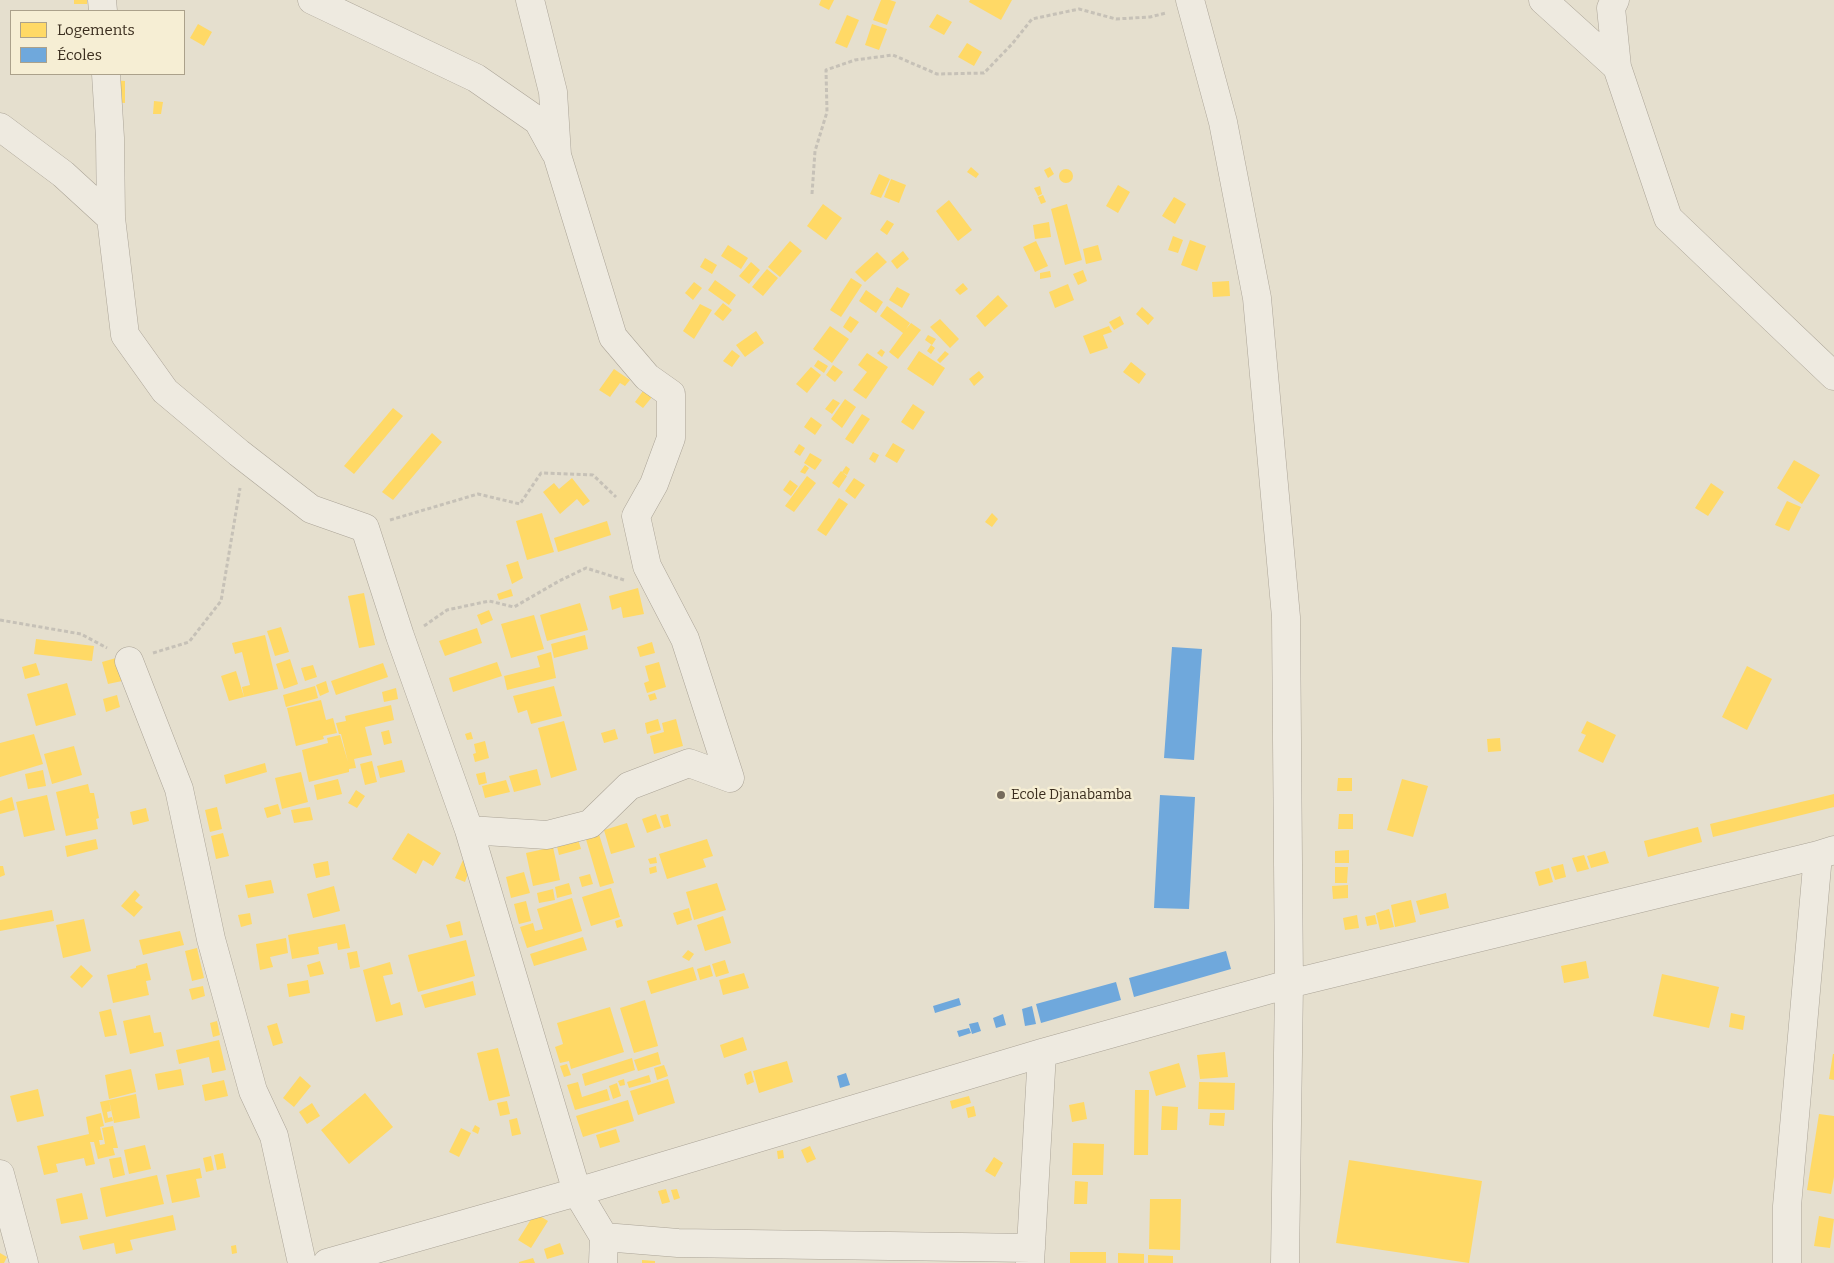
<!DOCTYPE html>
<meta charset="utf-8">
<style>
body{margin:0}
#map{position:relative;width:1834px;height:1263px;overflow:hidden;background:#e5dfce;font-family:Bitter,serif}
canvas{display:block}
.legend{position:absolute;left:10px;top:10px;width:175px;height:65px;box-sizing:border-box;background:#f6eed4;border:1px solid #aba18b;margin:0;padding:6px 9px;list-style:none;font-size:15px;color:#3a2d1e}
.legend li{display:flex;align-items:center;gap:10px;height:25px}
.legend b{width:25px;border:1px solid #aba18b}
</style>
<div id="map">
<canvas width="1834" height="1263"></canvas>
<ul class="legend">
<li><b style="height:14px;background:#ffd966"></b>Logements</li>
<li><b style="height:14px;background:#6fa8dc"></b>Écoles</li>
</ul>
</div>
<script>
const c = document.querySelector('canvas').getContext('2d');
c.lineJoin = 'round';
function paint(path, color) {
  c.fillStyle = color;
  c.fill(path, 'evenodd');
}
function poly(rows) {
  const path = new Path2D();
  for (const r of rows) {
    if (r.length === 3) {
      path.moveTo(r[0] + r[2], r[1]);
      path.arc(r[0], r[1], r[2], 0, 2 * Math.PI);
      continue;
    }
    path.moveTo(r[0], r[1]);
    for (let i = 2; i < r.length; i += 2) path.lineTo(r[i], r[i + 1]);
  }
  return path;
}
function stroke(path, color, width, dash) {
  c.strokeStyle = color;
  c.lineWidth = width;
  c.lineCap = dash ? 'butt' : 'round';
  c.setLineDash(dash || []);
  c.stroke(path);
}
function drawText(font, color, halo, rows, align = 'center') {
  c.font = font + ' Bitter,serif';
  c.lineWidth = 5;
  c.setLineDash([]);
  c.textBaseline = 'middle';
  c.strokeStyle = halo;
  c.fillStyle = color;
  for (const [text, x, y, turn = 0] of rows) {
    c.save();
    c.translate(x, y);
    c.rotate((+turn || 0) * Math.PI / 180);
    c.textAlign = isNaN(turn) ? turn : align;
    if (halo) c.strokeText(text, 0, 0);
    c.fillText(text, 0, 0);
    c.restore();
  }
}
const homes = poly([
 [74,0,87,0,87,4,74,4],
 [821,0,834,0,829,10,819,5],
 [881,0,890,0,896,2,887,25,873,20],
 [970,0,1012,0,1001,20,969,2],
 [937,14,952,22,944,35,929,27],
 [847,15,859,20,847,48,835,43],
 [198,24,212,32,204,46,190,38],
 [872,24,887,29,879,50,865,45],
 [967,43,982,52,974,66,958,57],
 [112,80,125,81,125,103,112,102],
 [154,101,163,102,161,114,153,114],
 [971,167,979,174,976,178,967,172],
 [1050,167,1054,174,1048,178,1044,170],
 [1066,176,7],
 [879,174,890,179,881,198,870,194],
 [891,179,906,185,899,203,884,197],
 [1118,185,1130,192,1118,213,1106,206],
 [1040,186,1042,194,1038,196,1034,188],
 [1043,195,1046,202,1041,204,1038,197],
 [1174,197,1186,204,1175,224,1162,216],
 [949,200,972,230,958,241,936,211],
 [823,204,842,218,826,240,807,226],
 [1067,204,1082,260,1065,265,1051,209],
 [887,220,894,224,887,235,880,230],
 [1049,222,1051,237,1035,239,1033,225],
 [1173,236,1183,240,1178,253,1168,250],
 [1190,240,1206,246,1197,271,1181,265],
 [790,241,802,251,780,277,768,267],
 [1036,241,1048,266,1035,272,1023,247],
 [728,245,748,258,741,269,721,256],
 [1098,245,1102,260,1086,264,1083,249],
 [903,251,909,259,897,269,891,261],
 [877,252,887,262,865,282,855,272],
 [705,258,717,265,712,274,700,267],
 [751,262,760,270,749,284,739,276],
 [767,269,778,278,763,296,752,287],
 [1083,270,1087,281,1078,285,1073,274],
 [1050,271,1051,277,1040,279,1040,273],
 [851,278,862,285,841,317,830,310],
 [715,280,736,295,729,305,708,290],
 [1229,281,1230,296,1213,297,1212,282],
 [694,282,702,288,693,300,685,293],
 [963,283,968,289,960,295,955,290],
 [1068,284,1074,300,1055,308,1049,292],
 [897,287,910,294,902,308,889,300],
 [866,290,883,302,876,313,859,301],
 [998,295,1008,306,985,327,976,316],
 [723,303,732,310,723,321,714,314],
 [700,304,712,310,694,339,683,331],
 [887,306,910,323,906,329,911,323,921,330,898,359,889,352,903,333,880,316],
 [1142,307,1154,318,1148,325,1136,314],
 [850,316,859,322,851,333,843,327],
 [1120,316,1124,324,1114,330,1109,322],
 [940,319,959,339,950,348,930,327],
 [830,326,849,339,832,363,813,349],
 [1109,326,1112,332,1103,335,1108,348,1090,354,1083,336],
 [756,331,764,343,745,357,736,345],
 [928,335,936,339,932,345,925,340],
 [931,345,935,348,931,354,927,351],
 [881,349,885,352,882,357,877,353],
 [732,350,740,356,732,367,723,361],
 [919,351,945,368,933,386,907,369],
 [945,351,949,354,940,363,937,360],
 [867,353,888,367,866,399,853,390,867,372,858,365],
 [818,360,828,366,824,373,814,366],
 [1131,362,1146,374,1139,384,1123,372],
 [833,365,843,372,835,382,826,375],
 [811,367,821,375,807,393,796,384],
 [614,369,630,380,625,386,620,383,610,397,599,390],
 [979,371,984,377,974,386,969,379],
 [643,391,652,397,643,408,635,402],
 [833,399,840,403,832,414,825,409],
 [845,399,856,407,842,428,831,419],
 [913,404,925,412,913,430,901,422],
 [393,408,403,416,354,474,344,466],
 [862,414,870,419,853,444,845,439],
 [811,417,822,425,815,435,804,427],
 [432,433,442,442,393,500,382,492],
 [893,443,905,450,897,463,885,456],
 [799,444,805,448,800,456,794,452],
 [873,452,879,455,875,463,869,459],
 [810,453,822,460,815,470,804,463],
 [1794,460,1820,475,1802,504,1777,488],
 [805,465,809,468,805,474,800,472],
 [846,466,850,469,847,475,842,472],
 [841,471,847,476,839,488,832,483],
 [807,476,816,483,794,512,785,506],
 [572,478,590,501,583,506,577,499,560,514,543,492,554,483,559,489],
 [854,478,865,485,855,499,845,491],
 [790,480,798,486,791,496,783,490],
 [1711,483,1724,492,1708,516,1695,508],
 [839,498,848,504,826,536,817,530],
 [1787,501,1801,507,1789,531,1775,525],
 [542,513,554,552,527,560,516,521],
 [992,513,998,519,992,527,985,522],
 [607,521,611,535,558,552,554,538],
 [518,561,523,578,512,584,506,565],
 [638,588,644,614,623,618,621,607,612,610,609,596],
 [511,589,513,596,499,600,497,594],
 [364,593,375,645,359,648,348,596],
 [580,603,588,630,547,641,540,615],
 [489,610,493,620,481,625,477,615],
 [534,615,544,649,511,658,501,624],
 [281,627,289,652,275,656,267,631],
 [477,628,482,643,445,656,439,641],
 [265,635,278,689,244,697,242,687,250,685,242,652,235,654,232,643],
 [585,635,588,649,554,658,551,644],
 [36,639,94,646,92,661,34,654],
 [652,642,655,653,640,657,637,647],
 [551,652,556,678,507,690,504,676,540,667,537,656],
 [116,658,122,681,108,684,102,662],
 [290,659,298,684,284,689,276,664],
 [497,662,502,676,453,692,449,678],
 [659,662,666,687,647,693,644,683,649,681,645,666],
 [36,663,40,675,25,679,22,667],
 [383,663,388,677,336,695,331,681],
 [313,665,317,677,305,681,301,668],
 [1747,666,1772,679,1747,730,1722,717],
 [236,671,244,697,229,701,221,676],
 [326,681,329,692,320,696,316,685],
 [67,683,76,715,36,726,27,694],
 [315,686,318,698,286,707,283,695],
 [554,686,562,716,531,724,527,710,518,713,513,696],
 [396,688,398,699,384,702,382,692],
 [655,693,657,699,650,701,648,695],
 [117,695,120,707,106,712,103,699],
 [321,700,326,720,333,718,337,733,323,736,324,739,296,746,287,708],
 [391,705,394,720,365,727,372,755,354,759,356,768,349,769,349,772,309,782,302,750,328,743,327,738,340,735,348,762,341,734,339,734,336,723,346,721,345,716],
 [658,719,661,730,647,734,645,723],
 [676,719,683,746,654,754,650,736,664,732,662,723],
 [564,721,577,770,551,778,538,728],
 [1587,721,1616,735,1603,763,1578,751,1586,735,1581,733],
 [615,729,618,739,604,743,601,733],
 [389,730,392,743,384,745,381,732],
 [471,732,473,739,467,740,465,734],
 [34,734,43,764,0,777,0,743],
 [1500,738,1501,751,1488,752,1487,739],
 [485,741,489,758,475,762,473,754,476,753,474,744],
 [74,746,82,775,52,784,44,754],
 [402,760,405,772,380,778,377,766],
 [372,761,377,782,365,785,360,764],
 [265,763,267,772,226,784,224,775],
 [537,769,541,785,514,792,509,776],
 [43,770,46,786,28,789,25,774],
 [301,772,308,802,282,809,275,778],
 [485,772,487,783,479,785,476,774],
 [1338,778,1352,778,1352,791,1337,791],
 [338,779,342,794,317,800,314,785],
 [1402,779,1428,786,1413,837,1387,830],
 [506,780,510,792,485,798,482,786],
 [88,784,90,793,94,793,99,818,96,819,98,829,66,836,56,792],
 [356,790,365,796,357,808,348,803],
 [1834,794,1834,807,1713,837,1710,824],
 [47,795,55,830,24,837,16,802],
 [12,797,15,810,0,814,0,801],
 [278,804,281,814,267,818,264,808],
 [217,807,222,829,210,832,205,810],
 [310,807,313,820,294,823,291,810],
 [146,808,149,821,133,825,130,812],
 [656,814,661,828,647,833,642,819],
 [668,814,671,826,664,828,660,816],
 [1339,814,1353,814,1353,829,1338,829],
 [627,823,635,847,611,854,604,830],
 [1698,827,1702,842,1648,857,1644,841],
 [598,831,614,883,600,887,585,836],
 [223,833,229,856,216,859,211,836],
 [408,833,441,853,433,866,423,860,416,874,392,859],
 [577,836,581,849,559,855,556,842],
 [96,839,98,849,67,857,65,846],
 [707,839,713,856,703,859,706,867,667,879,659,854],
 [553,847,560,880,533,886,526,853],
 [1349,850,1349,863,1335,863,1335,851],
 [1605,851,1609,863,1591,868,1587,856],
 [1584,855,1589,869,1577,872,1572,858],
 [656,857,657,863,650,864,648,859],
 [463,860,472,863,465,882,455,878],
 [328,861,330,875,316,878,313,864],
 [1563,864,1566,877,1555,880,1551,867],
 [0,866,3,866,5,875,0,877],
 [656,866,657,872,650,874,649,868],
 [1335,867,1348,867,1347,883,1335,883],
 [1549,868,1553,882,1539,886,1535,872],
 [524,872,530,893,511,898,506,877],
 [590,874,593,884,582,887,579,877],
 [271,880,274,893,248,898,245,885],
 [569,883,572,894,557,898,555,887],
 [717,883,726,910,694,920,686,892],
 [1348,885,1348,898,1333,899,1332,886],
 [334,886,340,911,313,918,307,894],
 [611,888,620,917,591,926,582,897],
 [553,889,555,900,539,903,537,893],
 [135,890,140,895,135,901,143,907,134,917,121,906],
 [1446,893,1449,908,1420,915,1416,901],
 [572,898,582,931,527,948,520,927,533,923,535,931,543,929,537,909],
 [1411,900,1416,922,1395,927,1391,905],
 [526,901,531,921,519,924,514,904],
 [689,908,692,920,677,925,673,913],
 [1389,909,1394,927,1380,930,1376,913],
 [52,910,54,921,0,931,0,920],
 [250,913,252,924,241,927,238,915],
 [1357,915,1359,928,1345,930,1343,918],
 [1375,915,1377,924,1367,926,1365,917],
 [723,916,731,943,705,951,697,925],
 [84,919,91,951,63,958,56,925],
 [621,919,623,926,617,928,615,921],
 [460,921,463,935,450,938,446,925],
 [345,924,350,948,338,950,337,943,318,947,319,954,292,959,288,935],
 [180,931,184,945,143,955,139,940],
 [583,937,587,950,534,966,530,954],
 [286,938,288,953,270,957,273,967,260,970,256,944],
 [466,940,475,976,418,992,408,955],
 [197,948,204,978,192,981,185,951],
 [688,950,694,954,689,961,682,957],
 [357,951,360,967,350,969,347,953],
 [725,960,729,973,716,977,712,964],
 [320,961,324,974,310,977,307,965],
 [1586,961,1589,978,1564,983,1561,966],
 [390,962,393,974,383,976,391,1005,400,1002,403,1015,376,1022,363,970],
 [147,963,151,980,146,981,149,995,113,1003,107,975,136,968,136,966],
 [81,965,93,976,82,988,70,977],
 [710,965,713,976,700,980,697,969],
 [693,967,697,980,651,994,647,981],
 [744,973,749,988,723,995,719,980],
 [1662,974,1719,987,1709,1028,1653,1016],
 [308,980,310,993,289,997,287,984],
 [473,981,476,995,425,1008,421,995],
 [203,986,205,996,192,1000,189,989],
 [645,1000,658,1046,634,1053,620,1008],
 [610,1007,624,1052,571,1069,569,1061,560,1063,555,1047,563,1044,557,1023],
 [111,1009,117,1035,105,1037,99,1012],
 [1731,1013,1745,1016,1743,1030,1729,1027],
 [150,1015,154,1033,161,1032,164,1046,130,1054,123,1021],
 [217,1021,220,1035,213,1037,210,1023],
 [277,1023,283,1043,273,1046,267,1026],
 [743,1037,747,1050,724,1058,720,1045],
 [219,1040,226,1070,212,1073,209,1057,179,1064,176,1050],
 [498,1048,510,1096,489,1101,477,1053],
 [658,1052,661,1064,638,1071,634,1060],
 [1225,1052,1228,1077,1200,1079,1197,1055],
 [1833,1054,1834,1054,1834,1080,1829,1079],
 [632,1058,635,1070,585,1086,582,1074],
 [787,1061,793,1082,759,1093,753,1071],
 [1179,1063,1186,1087,1156,1096,1149,1072],
 [567,1064,571,1075,564,1077,560,1066],
 [664,1065,668,1076,657,1080,654,1068],
 [131,1069,136,1092,109,1099,105,1075],
 [181,1069,184,1085,158,1090,155,1074],
 [751,1071,754,1082,747,1085,744,1074],
 [649,1075,651,1082,629,1088,627,1082],
 [300,1076,311,1086,294,1107,283,1098],
 [624,1079,625,1085,620,1086,618,1081],
 [668,1079,675,1103,638,1115,630,1091],
 [224,1080,228,1096,205,1101,202,1085],
 [578,1082,582,1097,607,1089,610,1100,575,1110,567,1085],
 [1199,1082,1235,1083,1234,1110,1198,1109],
 [617,1083,621,1096,613,1099,609,1086],
 [38,1089,44,1116,17,1122,10,1096],
 [1135,1090,1149,1090,1148,1155,1134,1155],
 [365,1093,393,1127,349,1164,321,1130],
 [136,1094,140,1118,114,1123,109,1100],
 [969,1096,971,1103,952,1109,950,1101],
 [109,1100,111,1111,107,1112,108,1118,112,1117,113,1121,105,1123,100,1102],
 [628,1100,634,1121,583,1137,576,1116],
 [507,1101,510,1114,500,1116,497,1103],
 [1084,1102,1087,1119,1072,1122,1069,1105],
 [312,1103,320,1116,307,1124,299,1112],
 [974,1106,976,1116,968,1118,966,1108],
 [1162,1106,1178,1107,1177,1130,1161,1130],
 [101,1113,104,1126,100,1127,103,1140,99,1140,100,1145,105,1144,102,1128,113,1126,118,1148,113,1148,115,1155,98,1159,94,1142,90,1142,95,1164,86,1166,84,1158,56,1164,58,1172,44,1175,37,1146,89,1134,86,1117],
 [1210,1113,1225,1113,1224,1126,1209,1125],
 [1819,1114,1834,1116,1834,1177,1831,1194,1807,1190],
 [517,1118,521,1134,512,1136,509,1120],
 [475,1125,480,1128,478,1134,472,1131],
 [461,1128,471,1133,459,1157,449,1152],
 [616,1129,620,1142,600,1148,596,1135],
 [1073,1143,1104,1144,1103,1175,1072,1175],
 [145,1145,151,1169,129,1174,124,1150],
 [810,1146,816,1159,807,1163,801,1150],
 [783,1150,784,1158,778,1159,777,1151],
 [223,1153,226,1168,217,1170,214,1155],
 [211,1156,214,1170,206,1172,203,1158],
 [121,1157,125,1175,113,1178,109,1159],
 [994,1157,1003,1163,995,1177,985,1171],
 [1349,1160,1482,1181,1469,1263,1336,1243],
 [200,1168,202,1178,196,1179,200,1197,172,1203,166,1175],
 [157,1175,164,1204,106,1217,100,1188],
 [1075,1181,1088,1182,1087,1204,1074,1204],
 [666,1189,670,1202,662,1204,658,1191],
 [677,1189,680,1198,674,1200,671,1190],
 [82,1193,88,1219,61,1224,56,1199],
 [1150,1199,1181,1199,1180,1250,1149,1249],
 [535,1213,548,1221,531,1248,518,1240],
 [173,1215,176,1230,130,1240,133,1250,116,1254,114,1243,83,1250,79,1236],
 [1819,1216,1834,1219,1830,1248,1814,1246],
 [560,1243,564,1254,547,1259,544,1249],
 [236,1245,237,1253,232,1254,231,1246],
 [1070,1252,1106,1252,1106,1263,1070,1263],
 [0,1253,7,1257,4,1263,0,1263],
 [1118,1253,1144,1254,1144,1263,1118,1263],
 [1148,1255,1173,1256,1173,1263,1148,1263],
 [533,1258,535,1263,519,1263,519,1262],
 [642,1260,655,1261,655,1263,642,1263]
]);
const schools = poly([
 [1172,647,1202,649,1194,760,1164,758],
 [1160,795,1195,797,1189,909,1154,908],
 [1226,951,1231,969,1134,997,1129,978],
 [1116,982,1121,1000,1041,1023,1036,1004],
 [959,998,961,1005,935,1013,933,1006],
 [1032,1006,1036,1024,1025,1026,1022,1009],
 [1003,1014,1006,1025,996,1028,993,1018],
 [978,1022,981,1031,972,1034,969,1024],
 [969,1028,971,1033,959,1037,957,1031],
 [846,1073,850,1085,840,1088,837,1076]
]);
const path = poly([
 [812,194,815,151,827,112,826,70,855,60,893,55,937,74,984,73,1012,44,1032,19,1079,9,1116,19,1150,17,1166,13],
 [390,520,478,494,520,504,541,473,593,475,616,497],
 [0,620,81,634,107,648],
 [424,626,447,610,489,601,514,607,559,581,586,568,624,580],
 [153,653,189,642,221,601,240,488]
]);
const minor = poly([
 [102,0,103,11],
 [312,0,476,78,538,121,555,152],
 [1190,0,1223,122,1257,298,1286,617,1289,984,1285,1263],
 [1543,0,1617,67,1668,218,1834,376],
 [1615,0,1611,8,1617,67],
 [106,74,110,138,111,218,125,335,165,391,239,453,311,509,365,528,400,636,469,830,577,1192,604,1237,603,1263],
 [0,127,63,174,111,218],
 [129,661,179,789,211,939,253,1091,274,1136,302,1263],
 [469,830,547,835,590,824,629,786,689,763,730,778,685,639,647,566,636,516,654,484,671,438,671,394,647,377,613,337,557,155,553,92,530,0],
 [0,1174,24,1263],
 [604,1237,678,1243,1031,1248],
 [327,1263,577,1192,1042,1053,1289,984,1818,855,1834,850],
 [1030,1263,1042,1053],
 [1787,1263,1787,1206,1818,855]
]);
const markers = [
 [1001,795,5,"#766b5c"]
];
const poiNames = [
 ["Ecole Djanabamba",1011,795]
];
paint(homes, '#ffd966');
paint(schools, '#6fa8dc');
stroke(minor, '#aba497', 29);
stroke(path, '#c6c1b7', 3, [4, 2.5]);
stroke(minor, '#eeeae0', 28);
for (const [x, y, r, color] of markers) {
  const dot = new Path2D();
  dot.arc(x, y, r, 0, 2 * Math.PI);
  c.fillStyle = color;
  c.fill(dot);
  stroke(dot, '#f6eed4', 2);
}
drawText('14px', '#3a2d1e', '#f6eed4', poiNames, 'left');
</script>
